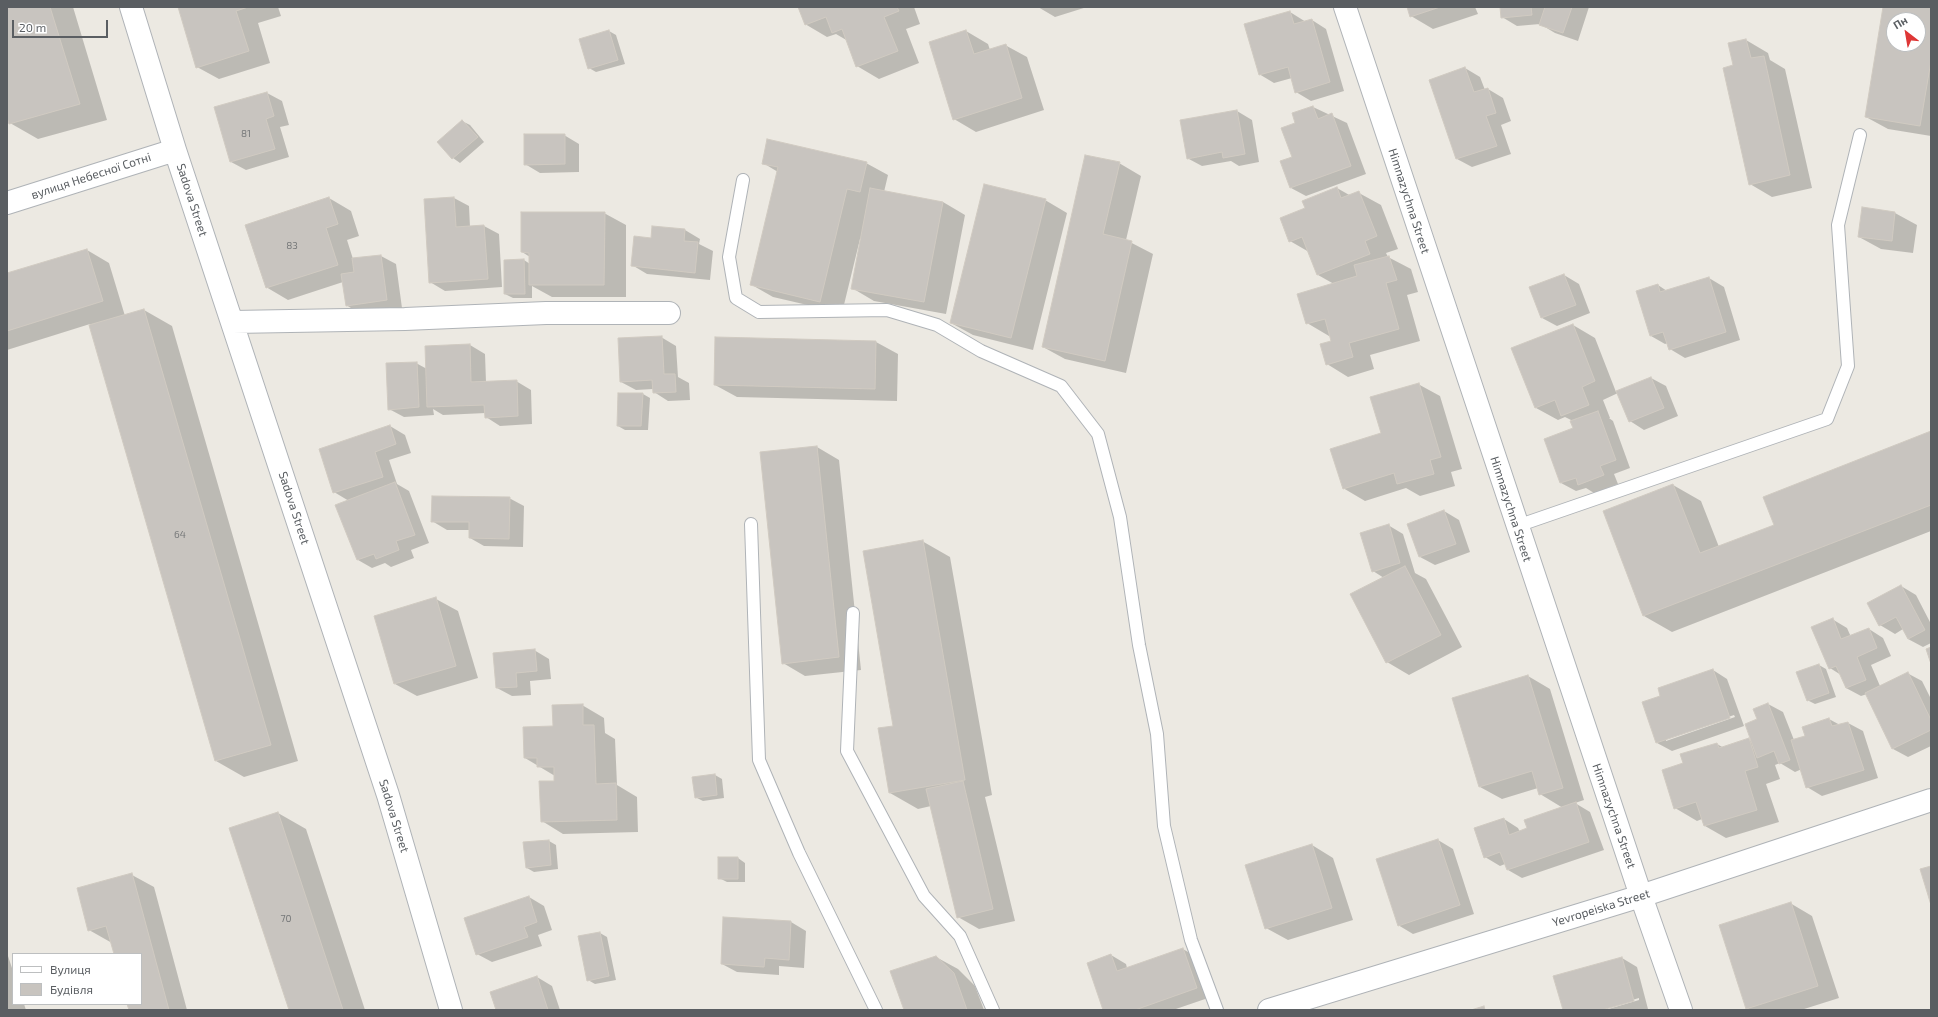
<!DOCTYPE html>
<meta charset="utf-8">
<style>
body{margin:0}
#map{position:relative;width:1938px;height:1017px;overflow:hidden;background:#ece9e2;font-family:"Exo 2",sans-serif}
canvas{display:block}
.frame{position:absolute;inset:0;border:8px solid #5a5e62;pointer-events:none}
.legend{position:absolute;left:12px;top:953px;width:130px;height:52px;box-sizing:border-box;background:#fff;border:1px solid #bdbfc0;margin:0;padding:5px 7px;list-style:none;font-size:12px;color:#5a5e62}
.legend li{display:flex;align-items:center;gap:8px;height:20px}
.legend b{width:20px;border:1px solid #bdbfc0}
.north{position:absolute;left:1886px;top:12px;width:40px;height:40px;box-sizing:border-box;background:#fff;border:1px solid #bdbfc0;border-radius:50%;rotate:329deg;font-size:11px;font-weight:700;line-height:16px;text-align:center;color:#5a5e62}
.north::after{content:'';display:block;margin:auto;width:14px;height:18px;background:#de3736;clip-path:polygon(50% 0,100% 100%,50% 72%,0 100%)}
.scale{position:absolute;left:12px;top:20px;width:96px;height:18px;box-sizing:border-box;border:2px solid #5a5e62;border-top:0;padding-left:5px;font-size:12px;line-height:14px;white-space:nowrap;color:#5a5e62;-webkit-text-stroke:3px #fff;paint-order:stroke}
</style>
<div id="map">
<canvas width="1938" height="1017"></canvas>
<div class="frame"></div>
<ul class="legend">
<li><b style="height:5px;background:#fff"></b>Вулиця</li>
<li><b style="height:11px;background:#c8c4bf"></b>Будівля</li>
</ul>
<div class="north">Пн</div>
<div class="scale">20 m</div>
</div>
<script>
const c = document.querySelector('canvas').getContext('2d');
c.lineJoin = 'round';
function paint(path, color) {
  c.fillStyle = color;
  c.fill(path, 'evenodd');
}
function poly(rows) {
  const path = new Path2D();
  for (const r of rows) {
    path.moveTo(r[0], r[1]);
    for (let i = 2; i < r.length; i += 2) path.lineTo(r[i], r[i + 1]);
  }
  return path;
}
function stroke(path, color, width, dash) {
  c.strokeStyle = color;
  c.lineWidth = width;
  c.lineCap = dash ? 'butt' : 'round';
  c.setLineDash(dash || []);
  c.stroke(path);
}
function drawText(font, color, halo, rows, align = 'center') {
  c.font = font + ' "Exo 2",sans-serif';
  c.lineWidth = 3.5;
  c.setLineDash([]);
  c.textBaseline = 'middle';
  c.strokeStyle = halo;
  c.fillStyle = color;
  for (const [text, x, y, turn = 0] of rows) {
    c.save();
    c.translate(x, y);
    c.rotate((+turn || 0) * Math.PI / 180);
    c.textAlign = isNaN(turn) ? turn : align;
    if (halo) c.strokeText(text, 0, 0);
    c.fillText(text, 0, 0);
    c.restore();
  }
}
const shadow = poly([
 [7,7,73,7,107,120,38,139,10,123,7,114],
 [179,7,278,7,281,16,258,23,270,63,219,79,197,67],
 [799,7,914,7,920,24,906,29,919,63,879,79,857,66,848,41,836,34,827,37,805,24],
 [1038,7,1087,7,1055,17],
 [1408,7,1475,7,1478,14,1433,29,1411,16],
 [1501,7,1589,7,1578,41,1555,33,1540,24,1517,26,1502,17],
 [1884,7,1931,7,1931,136,1888,129,1866,117],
 [1894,20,1918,20,1918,44,1894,44],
 [1290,12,1306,22,1312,20,1326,29,1344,91,1311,101,1296,92,1292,78,1274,83,1259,74],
 [609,31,616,35,625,64,596,72,589,68],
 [966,31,988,44,990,50,1005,45,1027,57,1044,110,976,132,954,119],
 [1746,40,1768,53,1770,60,1785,69,1812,188,1772,197,1750,184,1734,66,1729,44],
 [1465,68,1480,77,1485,90,1488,89,1503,98,1511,121,1501,125,1511,154,1472,167,1457,159,1430,80],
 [267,93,282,101,289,125,280,127,289,157,246,170,231,162],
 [1313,107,1347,123,1366,174,1306,196,1291,188,1281,162,1293,158,1297,124],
 [1237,111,1252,120,1259,162,1239,166,1231,161,1202,166,1187,158],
 [462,121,470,125,484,142,460,163,453,158,438,142],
 [564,135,579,144,579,172,540,173,525,164],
 [763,163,866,163,888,175,884,192,943,202,965,215,946,314,874,301,852,288,862,239,860,239,842,313,773,297,752,285,778,172],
 [1119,163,1141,176,1126,240,1153,254,1126,373,1065,359,1043,347],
 [1337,188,1351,196,1359,193,1381,205,1398,249,1386,253,1388,257,1411,269,1418,292,1407,295,1420,341,1370,355,1374,369,1348,377,1327,364,1332,341,1331,335,1329,336,1307,323,1334,284,1318,275,1309,252,1290,241,1306,209],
 [329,198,351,211,359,236,347,240,353,259,381,256,396,264,402,308,361,314,346,305,343,282,288,300,266,287],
 [454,198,469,206,470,227,484,226,499,234,502,287,445,291,430,282],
 [1045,200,1067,213,1033,350,973,335,951,323],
 [1863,208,1895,213,1917,225,1913,253,1881,249,1859,237],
 [604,213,626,225,626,297,552,297,532,286,532,298,513,298,505,294,505,261,524,260,530,264,530,257,522,252],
 [685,230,700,239,699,244,713,251,710,280,647,274,632,265],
 [87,250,109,263,125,316,144,310,172,326,298,761,244,777,216,761,90,324,7,350,7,274],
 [1564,275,1579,284,1590,313,1557,326,1542,318,1531,288],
 [1709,278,1724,287,1740,340,1685,358,1670,349,1668,343,1665,344,1651,336,1658,285,1667,291],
 [1573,325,1595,338,1616,392,1651,378,1666,386,1678,416,1644,430,1630,421,1618,393,1603,400,1610,418,1609,418,1613,421,1630,468,1614,474,1618,484,1594,493,1586,488,1576,491,1561,483,1545,440,1574,429,1571,420,1565,417,1558,420,1536,408,1513,349],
 [661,337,676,346,678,377,689,383,690,400,668,401,654,392,653,389,636,390,621,382],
 [716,338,876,342,898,354,897,401,737,397,715,385],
 [470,345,485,354,486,382,516,381,531,390,532,424,500,426,486,417,486,413,443,415,433,409,434,415,404,417,389,409,416,363,427,369],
 [1418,384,1440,396,1462,469,1451,472,1455,486,1420,496,1406,488,1365,501,1343,488],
 [643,394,650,398,648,430,625,430,618,426],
 [390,426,405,435,411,453,389,460,397,484,409,491,429,543,411,550,414,558,391,567,385,563,372,568,358,560,349,501,334,492],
 [1931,432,1931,531,1672,632,1644,616,1604,512,1673,485,1701,501,1719,547,1775,525],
 [817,447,839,460,861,670,805,676,783,663,761,453],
 [509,498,524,506,523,547,484,546,470,538,470,530,447,530,432,521],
 [1444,511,1459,520,1470,552,1435,565,1420,557,1409,524],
 [1388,525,1403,534,1415,573,1426,579,1462,647,1409,675,1387,662,1384,578,1373,571],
 [922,541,950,557,992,795,985,797,1015,921,979,929,958,917,931,806,918,809,890,793,894,727],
 [1901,586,1916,595,1931,624,1931,643,1923,647,1908,639,1903,629,1895,634,1880,625],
 [436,599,458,611,478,678,417,696,395,684],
 [1832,619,1847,628,1851,637,1869,629,1883,638,1891,656,1871,665,1880,686,1907,673,1922,681,1931,699,1931,746,1908,757,1893,749,1867,694,1861,696,1846,688,1841,675,1830,668],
 [534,650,549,659,551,679,530,681,531,695,512,696,497,688],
 [1819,665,1826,669,1836,697,1815,704,1807,700],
 [1713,670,1727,679,1744,726,1672,751,1657,743,1661,696],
 [1734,715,1735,717,1666,741,1666,739],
 [1528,676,1550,689,1584,800,1575,803,1590,812,1604,850,1522,878,1508,870,1505,864,1500,866,1485,857,1504,819,1518,828,1520,832,1528,829,1563,808,1540,794,1538,788,1502,799,1480,787,1453,699],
 [1768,704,1783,712,1794,740,1806,736,1829,719,1840,725,1848,723,1863,731,1878,778,1822,796,1807,787,1802,769,1795,772,1780,763,1775,765,1780,779,1766,784,1779,822,1726,838,1705,826,1702,819,1697,821,1675,808,1684,764,1681,755,1717,744,1724,748,1749,740,1752,741,1758,720],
 [582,705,604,718,605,733,615,739,617,785,637,797,638,832,563,834,542,821,555,782,555,776,525,758,554,727],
 [715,775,722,779,724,798,703,801,695,797],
 [278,813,306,829,365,1010,290,1010],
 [1438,840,1453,849,1474,914,1413,934,1398,925],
 [549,841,556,845,558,869,534,872,527,868],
 [1312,845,1333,858,1353,920,1288,940,1266,928],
 [738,858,745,863,745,882,727,882,719,878],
 [132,875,154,887,187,1010,130,1010,128,1004,141,1004,141,954,115,954,112,943,89,930],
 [529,897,544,906,552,930,538,935,542,946,492,962,477,954],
 [1790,903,1812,916,1839,998,1801,1010,1751,1010,1747,1008],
 [724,918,791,922,806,931,804,968,779,966,779,975,737,972,722,964],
 [600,933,607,937,616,980,595,984,588,980,579,936],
 [1183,949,1198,958,1211,997,1173,1010,1104,1010,1111,955,1126,964,1127,968],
 [7,953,13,971,13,1004,24,1004,26,1010,7,1010],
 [936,957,958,969,975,986,984,1010,905,1010],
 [1622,958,1637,967,1648,1009,1605,1010,1639,1000,1639,998,1598,1010,1564,1010],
 [537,977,552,986,560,1010,497,1010]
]);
const building = poly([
 [7,7,50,7,80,104,9,124,7,117,7,7],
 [178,7,248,7,236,11,249,51,196,68,178,7],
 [798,7,897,7,899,11,884,17,898,51,856,67,842,29,832,33,826,17,805,25,798,7],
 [1407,7,1440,7,1410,17,1407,7],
 [1500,7,1531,7,1532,15,1501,18,1500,7],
 [1545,7,1572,7,1563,33,1539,25,1545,7],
 [1883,7,1931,7,1931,61,1920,126,1865,117,1883,7],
 [1894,20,1918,20,1918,44,1894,44,1894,20],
 [1290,11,1294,24,1312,19,1330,82,1295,93,1288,67,1259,75,1244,24,1290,11],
 [609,30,618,60,588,69,579,39,609,30],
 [966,30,974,54,1006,44,1022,98,953,120,929,42,966,30],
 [1746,39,1751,58,1764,56,1790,175,1749,185,1723,68,1733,65,1728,43,1746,39],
 [1465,67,1474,92,1488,88,1496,113,1486,116,1497,146,1456,159,1429,80,1465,67],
 [267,92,274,116,266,119,275,149,230,162,214,107,267,92],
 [1313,106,1318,119,1332,113,1351,166,1290,188,1280,161,1292,157,1281,128,1295,123,1292,113,1313,106],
 [1237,110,1245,154,1223,158,1222,152,1187,159,1180,120,1237,110],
 [462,120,478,137,452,159,437,142,462,120],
 [524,134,565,134,565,164,524,165,524,134],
 [767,139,867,162,860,192,847,189,820,302,750,285,778,167,762,164,767,139],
 [1085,155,1120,162,1103,234,1132,241,1105,361,1042,347,1085,155],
 [984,184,1046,199,1011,338,950,323,984,184],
 [1337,187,1341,198,1359,191,1377,236,1365,241,1370,254,1317,275,1302,237,1289,242,1280,218,1305,208,1302,201,1337,187],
 [870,188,943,202,924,302,851,289,870,188],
 [329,197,338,224,326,228,338,265,266,288,245,225,329,197],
 [454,197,456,227,484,225,488,279,429,283,424,199,454,197],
 [1862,207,1895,212,1892,241,1858,237,1862,207],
 [521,212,605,212,604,285,529,285,529,253,521,252,521,212],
 [652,226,685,229,684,241,698,242,695,273,631,266,634,236,651,238,652,226],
 [87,249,103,301,7,331,7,273,87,249],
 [381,255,387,300,346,306,341,274,354,272,352,258,381,255],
 [1389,256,1397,280,1386,283,1399,329,1349,343,1353,357,1326,365,1320,344,1331,341,1325,319,1306,324,1297,294,1357,276,1354,265,1389,256],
 [524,259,525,294,504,294,504,260,524,259],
 [1564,274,1576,305,1541,318,1529,287,1564,274],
 [1709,277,1726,332,1669,350,1663,332,1650,336,1636,291,1658,284,1660,292,1709,277],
 [144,309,271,745,215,761,89,325,144,309],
 [1573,324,1595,381,1582,387,1589,405,1561,416,1555,400,1535,408,1511,348,1573,324],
 [662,336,664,374,675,374,676,392,653,393,652,380,620,382,618,338,662,336],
 [715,337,876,341,875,389,714,385,715,337],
 [470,344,471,382,517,380,518,416,485,418,484,405,427,407,425,346,470,344],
 [417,362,419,407,388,410,386,363,417,362],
 [1651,377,1664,408,1629,422,1616,391,1651,377],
 [1419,383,1441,457,1430,460,1434,474,1397,484,1394,473,1343,489,1330,449,1381,433,1370,397,1419,383],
 [618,393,643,393,641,426,617,426,618,393],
 [1598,411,1616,460,1600,466,1604,475,1578,485,1576,478,1560,483,1544,439,1573,428,1570,421,1598,411],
 [390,425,396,444,375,452,383,477,333,493,319,449,390,425],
 [1931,431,1931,505,1643,616,1603,511,1673,484,1700,553,1774,525,1763,497,1931,431],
 [817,446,839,657,782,664,760,452,817,446],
 [395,482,415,535,396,541,399,550,376,559,374,554,357,560,335,505,395,482],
 [432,496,510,497,509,539,469,538,469,522,431,522,432,496],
 [1444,510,1456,544,1419,557,1407,524,1444,510],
 [1389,524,1400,563,1372,572,1360,533,1389,524],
 [923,540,965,780,889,793,878,728,893,726,863,551,923,540],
 [1405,566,1441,635,1386,663,1350,594,1405,566],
 [1901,585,1925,630,1908,639,1896,617,1879,626,1867,603,1901,585],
 [436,597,456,666,394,684,374,616,436,597],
 [1833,618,1841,639,1869,628,1877,648,1857,657,1866,680,1846,688,1836,666,1829,669,1811,627,1833,618],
 [1931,647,1931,664,1926,649,1931,647],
 [535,649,537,671,516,673,517,687,496,688,493,653,535,649],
 [1819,664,1829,693,1807,701,1796,672,1819,664],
 [1713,669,1730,718,1656,743,1642,702,1660,696,1658,688,1713,669],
 [1908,672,1931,720,1931,730,1892,749,1865,693,1908,672],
 [1528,675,1563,788,1539,795,1532,771,1479,787,1452,698,1528,675],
 [1768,703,1790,760,1779,764,1774,751,1757,758,1745,724,1757,719,1753,709,1768,703],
 [583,704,583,725,594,725,596,784,616,783,617,820,541,822,539,781,554,781,554,767,537,767,537,758,524,758,523,727,553,726,552,705,583,704],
 [1829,718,1832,726,1848,722,1864,770,1806,788,1791,740,1805,736,1802,727,1829,718],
 [1749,738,1758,767,1745,771,1757,810,1704,826,1696,802,1674,809,1662,770,1683,763,1680,754,1717,743,1719,748,1749,738],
 [715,774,717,795,695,798,692,777,715,774],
 [963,781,993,909,957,918,926,789,963,781],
 [1576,802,1589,842,1507,870,1500,852,1484,858,1474,828,1504,818,1509,835,1527,828,1524,820,1576,802],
 [278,812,343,1010,289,1010,229,828,278,812],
 [1438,839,1460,905,1398,926,1376,859,1438,839],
 [549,840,551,865,526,868,523,842,549,840],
 [1312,844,1332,908,1265,929,1245,865,1312,844],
 [718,857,738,857,738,879,718,879,718,857],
 [1931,866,1931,905,1920,869,1931,866],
 [132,873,169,1010,129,1010,127,1004,141,1004,141,954,114,954,106,926,88,931,77,888,132,873],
 [529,896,537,922,524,927,528,937,476,955,464,918,529,896],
 [1791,902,1818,986,1746,1009,1719,925,1791,902],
 [723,917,791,921,789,960,765,958,764,967,721,964,723,917],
 [600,932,609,976,587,981,578,936,600,932],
 [1183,948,1197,988,1135,1010,1103,1010,1087,963,1111,954,1117,971,1183,948],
 [936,956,954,973,967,1010,904,1010,890,971,936,956],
 [1622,957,1634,1001,1602,1010,1563,1010,1553,976,1622,957],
 [537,976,548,1010,496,1010,490,992,537,976],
 [1484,1006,1485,1010,1471,1010,1484,1006]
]);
const service = poly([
 [743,180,729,257,736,298,759,312,887,310,937,325,981,351,1061,386,1098,434,1120,517,1139,645,1157,734,1164,826,1191,940,1217,1010],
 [751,524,759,760,799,853,876,1010],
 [1517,526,1827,419,1848,366,1838,225,1860,135],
 [853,613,847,751,924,896,960,936,993,1010]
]);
const minor = poly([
 [131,7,175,150,388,795,451,1010],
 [1345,7,1641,896,1681,1010],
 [7,203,175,150],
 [233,322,405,319,546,313,669,313],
 [1269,1010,1641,896,1931,800]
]);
const numberNames = [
 ["81",246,134],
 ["83",292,246],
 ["64",180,535],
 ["70",286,919]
];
const streetNames = [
 ["вулиця Небесної Сотні",91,176,-18],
 ["Sadova Street",192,200,72],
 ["Himnazychna Street",1409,201,72],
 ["Sadova Street",294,508,72],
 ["Himnazychna Street",1511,509,72],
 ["Sadova Street",394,816,73],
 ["Himnazychna Street",1614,816,71],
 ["Yevropeiska Street",1601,908,-17]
];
paint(shadow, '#0003');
paint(building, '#c8c4bf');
stroke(building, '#d0cac1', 1);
stroke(service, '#afb3b7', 14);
stroke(minor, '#afb3b7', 24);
stroke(service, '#fff', 12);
stroke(minor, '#fff', 22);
drawText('10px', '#767879', null, numberNames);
drawText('12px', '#5a5e62', '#fff', streetNames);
</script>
